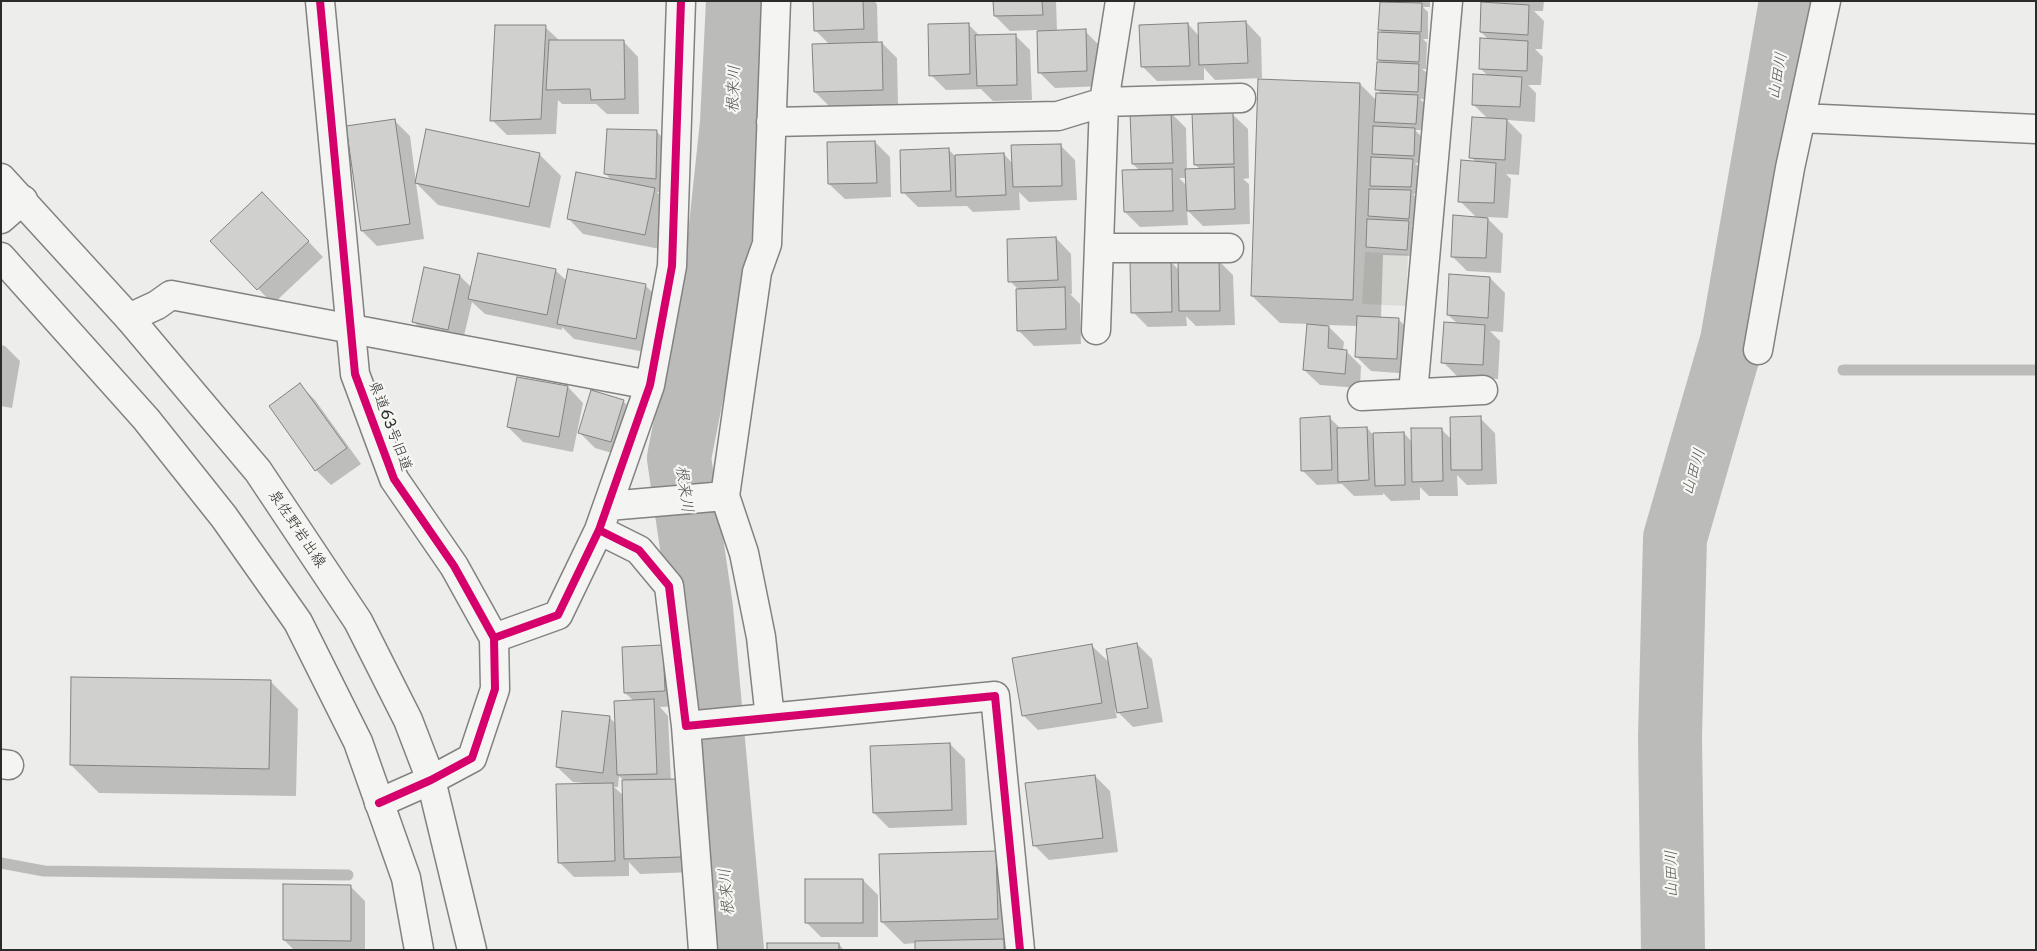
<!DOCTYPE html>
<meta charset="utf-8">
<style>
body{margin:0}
#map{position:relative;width:2037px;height:951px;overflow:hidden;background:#ededeb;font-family:"Playpen Sans",sans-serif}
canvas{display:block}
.frame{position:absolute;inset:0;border:2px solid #2b2b2b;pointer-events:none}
</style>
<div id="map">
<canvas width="2037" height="951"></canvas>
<div class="frame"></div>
</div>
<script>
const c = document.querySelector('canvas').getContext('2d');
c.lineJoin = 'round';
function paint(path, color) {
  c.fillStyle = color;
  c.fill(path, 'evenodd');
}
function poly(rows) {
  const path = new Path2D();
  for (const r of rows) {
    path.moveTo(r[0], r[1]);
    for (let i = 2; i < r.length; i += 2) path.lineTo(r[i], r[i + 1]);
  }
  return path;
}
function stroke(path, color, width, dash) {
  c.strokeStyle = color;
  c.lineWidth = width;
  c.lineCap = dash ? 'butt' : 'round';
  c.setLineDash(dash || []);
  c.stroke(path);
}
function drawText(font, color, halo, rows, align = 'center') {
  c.font = font + ' "Playpen Sans","Klee One",sans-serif';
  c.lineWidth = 4.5;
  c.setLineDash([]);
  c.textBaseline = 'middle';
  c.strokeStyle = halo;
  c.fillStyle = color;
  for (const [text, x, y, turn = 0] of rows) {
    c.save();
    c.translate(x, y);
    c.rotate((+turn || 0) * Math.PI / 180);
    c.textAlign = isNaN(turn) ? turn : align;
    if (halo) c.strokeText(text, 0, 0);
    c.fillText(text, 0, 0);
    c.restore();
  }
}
const green = poly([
 [1365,252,1408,254,1406,306,1362,304]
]);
const shadow = poly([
 [815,1,874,1,877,4,878,43,882,43,897,58,898,105,830,107,815,92,829,44,816,31],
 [994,1,1056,1,1057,31,1085,31,1100,46,1102,86,1055,88,1040,73,1038,30,1010,31,995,16],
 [1386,1,1430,1,1430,7,1423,7,1428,12,1428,39,1423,39,1427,43,1426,69,1422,69,1426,72,1425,99,1420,99,1425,104,1423,130,1415,130,1422,137,1421,163,1415,163,1420,168,1418,194,1413,194,1418,199,1416,226,1411,225,1416,230,1414,256,1383,255,1381,318,1398,319,1414,335,1411,374,1371,371,1356,356,1358,326,1327,325,1344,342,1343,350,1346,351,1361,366,1360,388,1320,385,1304,370,1308,324,1280,323,1252,296,1360,84,1377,101,1382,95,1377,89,1382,63,1378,60,1383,33,1380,30,1388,3],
 [1488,1,1544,1,1543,11,1534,11,1544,21,1542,49,1535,49,1543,57,1541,85,1528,85,1536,93,1535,122,1507,120,1522,135,1519,175,1506,174,1511,179,1508,218,1486,217,1503,234,1501,273,1467,271,1452,256,1477,218,1460,201,1476,162,1471,157,1488,119,1473,104,1488,76,1480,68,1489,40,1481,32,1491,4],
 [1246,22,1261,38,1262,78,1215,80,1204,68,1204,80,1157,81,1142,66,1188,24,1199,36],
 [968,24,980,36,1015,35,1030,50,1032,100,993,101,981,89,946,90,931,75],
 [545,27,560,41,623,41,638,57,639,114,607,114,596,104,562,104,558,100,556,134,507,135,492,120],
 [1171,113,1186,128,1187,170,1200,170,1195,164,1232,114,1248,129,1249,178,1243,179,1249,184,1250,224,1203,226,1187,210,1188,225,1140,227,1125,212,1140,171,1133,164],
 [1179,178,1187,178,1187,186],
 [395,121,410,136,416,182,539,154,561,176,550,228,438,205,416,183,424,239,377,246,362,231],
 [656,131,671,146,670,193,657,192,669,204,660,249,583,234,568,218,612,181,606,174],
 [875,142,890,157,891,197,845,199,829,184],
 [1060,145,1075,160,1077,200,1029,202,1019,192,1020,210,973,212,967,206,918,207,903,192,949,150,955,156,1004,154,1013,164],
 [277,208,323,257,273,304,212,241],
 [1056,238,1071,254,1072,294,1070,294,1080,304,1081,344,1034,346,1019,331,1019,290,1010,281],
 [1218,260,1233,275,1235,325,1196,326,1186,316,1187,326,1148,327,1133,312,1170,261,1180,271],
 [555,270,567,281,569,271,646,286,661,301,651,353,574,339,562,327,562,330,485,314,472,302,462,344,428,336,413,321,460,276,472,288],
 [1490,278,1505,293,1503,332,1490,331,1500,341,1498,379,1458,377,1443,362,1458,324,1448,315],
 [1,345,5,346,20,361,12,408,1,406],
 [518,378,568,387,583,403,573,452,523,442,508,427],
 [300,385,315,400,361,464,331,485,316,470,270,406],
 [623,401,638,416,626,457,595,448,580,433],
 [1330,418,1341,429,1367,428,1375,437,1404,433,1412,442,1441,429,1451,439,1480,418,1495,433,1497,484,1467,485,1457,475,1458,496,1429,496,1420,487,1420,500,1391,501,1383,493,1383,495,1354,496,1342,484,1317,485,1302,470],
 [1137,644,1152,659,1163,722,1133,727,1115,709,1117,718,1038,730,1023,715,1092,646,1110,663],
 [662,647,680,706,660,707,668,716,671,781,695,872,640,874,629,862,629,876,574,877,559,862,585,783,573,782,557,767,609,717,616,724,634,701,625,693],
 [619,776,623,780,624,796,614,787,618,787],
 [271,682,298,709,296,796,99,793,71,765],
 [950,744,965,759,967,825,889,828,874,813],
 [1095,776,1110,791,1118,852,1049,860,1034,845],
 [996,853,1018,874,1020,941,1004,941,1013,950,916,950,916,943,904,944,882,922],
 [863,880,878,895,878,937,821,937,806,922],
 [350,886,365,901,365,950,294,950,284,940],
 [839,944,844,950,769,950]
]);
const stream = poly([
 [1843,370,2036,370],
 [1,863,44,871,348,875]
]);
const river = poly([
 [732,950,701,608,679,458,717,264,732,123,738,1],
 [1673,950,1670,737,1675,538,1732,341,1791,1]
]);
const building = poly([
 [813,1,863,1,864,29,814,31,813,1],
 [993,1,1042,1,1043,15,994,16,993,1],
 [1380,2,1422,3,1421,32,1378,30,1380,2],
 [1481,2,1529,5,1528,35,1480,32,1481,2],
 [1246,21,1248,63,1199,65,1198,23,1246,21],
 [969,23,970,74,929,76,928,24,969,23],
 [1188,23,1190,66,1141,67,1139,25,1188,23],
 [495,25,546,25,541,119,490,121,495,25],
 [1086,29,1087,71,1038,73,1037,31,1086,29],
 [1378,32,1420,34,1419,62,1377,60,1378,32],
 [1016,34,1017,85,977,86,975,35,1016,34],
 [1480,38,1528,41,1527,71,1479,69,1480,38],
 [549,40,624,40,625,99,591,100,590,89,546,90,549,40],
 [882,42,883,90,814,92,812,44,882,42],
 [1377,62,1419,64,1418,92,1375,90,1377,62],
 [1473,74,1522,77,1520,107,1472,105,1473,74],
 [1258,79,1360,83,1353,300,1251,296,1258,79],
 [1376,93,1418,95,1416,124,1374,122,1376,93],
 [1171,112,1173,163,1132,164,1130,113,1171,112],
 [1233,112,1234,164,1194,165,1192,113,1233,112],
 [1472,117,1507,119,1505,160,1469,158,1472,117],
 [395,119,410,224,361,231,346,126,395,119],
 [1373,126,1415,128,1414,156,1372,154,1373,126],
 [426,129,540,153,529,207,415,183,426,129],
 [607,129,657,130,656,179,604,174,607,129],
 [875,141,877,183,828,184,827,142,875,141],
 [1061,144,1062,186,1013,187,1011,145,1061,144],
 [949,148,951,191,901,193,900,150,949,148],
 [1004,153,1006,195,956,197,955,155,1004,153],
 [1371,157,1413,159,1411,187,1370,186,1371,157],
 [1461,160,1496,163,1494,203,1458,202,1461,160],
 [1234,167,1235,209,1187,211,1185,169,1234,167],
 [1172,169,1173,211,1124,212,1122,170,1172,169],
 [576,172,655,188,645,235,567,219,576,172],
 [1369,189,1411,190,1409,219,1368,216,1369,189],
 [262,192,309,241,257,290,210,241,262,192],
 [1453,215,1488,218,1486,258,1451,257,1453,215],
 [1367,219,1409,221,1407,250,1366,247,1367,219],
 [1056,237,1058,280,1008,282,1007,239,1056,237],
 [478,253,556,269,547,315,468,299,478,253],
 [1219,259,1220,311,1179,311,1178,260,1219,259],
 [1171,260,1172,312,1131,313,1130,261,1171,260],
 [424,267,460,275,448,330,412,322,424,267],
 [568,269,646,284,636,339,557,324,568,269],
 [1449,274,1490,277,1488,318,1447,315,1449,274],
 [1065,287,1066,329,1017,331,1016,289,1065,287],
 [1357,316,1399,318,1397,359,1355,357,1357,316],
 [1444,322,1485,325,1483,365,1441,363,1444,322],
 [1307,324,1329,326,1328,348,1347,350,1345,374,1303,370,1307,324],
 [517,377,568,386,559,437,507,427,517,377],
 [300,383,347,448,315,471,269,406,300,383],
 [591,390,624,400,611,442,578,433,591,390],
 [1330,416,1332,470,1301,471,1300,418,1330,416],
 [1481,416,1482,470,1451,470,1450,417,1481,416],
 [1367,427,1369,480,1338,482,1337,428,1367,427],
 [1411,428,1442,428,1443,481,1412,482,1411,428],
 [1404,432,1405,485,1375,486,1373,433,1404,432],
 [1137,643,1148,708,1117,713,1106,649,1137,643],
 [1092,644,1102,703,1022,716,1012,658,1092,644],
 [663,645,665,691,624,693,622,647,663,645],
 [71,677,271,680,269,769,70,765,71,677],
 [654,699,657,774,617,775,614,701,654,699],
 [562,711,610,716,603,773,556,767,562,711],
 [950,743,952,810,873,813,870,746,950,743],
 [1095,775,1103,838,1033,846,1025,783,1095,775],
 [679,779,681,857,624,859,622,780,679,779],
 [613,783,615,861,558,863,556,784,613,783],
 [996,851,998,919,881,922,879,854,996,851],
 [805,879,863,879,863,923,805,923,805,879],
 [283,884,351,885,351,941,283,940,283,884],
 [1004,939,1004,950,915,950,915,941,1004,939],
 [767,943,839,943,839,950,767,950,767,943]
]);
const street = poly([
 [1801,118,2036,129],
 [771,122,1058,116,1104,102,1120,1],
 [1,219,23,200],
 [1099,248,1229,248],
 [129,318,157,305,171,295,650,385],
 [1096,330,1104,102,1241,98],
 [1758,350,1790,168,1826,1],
 [1413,393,1448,1],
 [1362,396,1483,390],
 [725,496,744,553,761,637,770,718],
 [608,506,725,496,757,272,767,244,776,1],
 [599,530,639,550,669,586,686,726,995,696,1020,950],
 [494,638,558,615,599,530,650,385,672,266,681,1],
 [686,726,703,950],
 [1,764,9,765]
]);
const secondary = poly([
 [320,1,355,374,394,479,454,566,494,638,495,689,472,758,431,780,379,803]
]);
const primary = poly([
 [1,178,129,318,258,471,358,621,408,720,431,780,472,950],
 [1,257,146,419,224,517,298,622,358,742,406,878,419,950]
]);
const cycleway = poly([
 [320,1,355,374,394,479,454,566,494,638,495,689,472,758,431,780,379,803],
 [599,530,639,550,669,586,686,726,995,696,1020,950],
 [494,638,558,615,599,530,650,385,672,266,681,1]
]);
const streetNames = [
 ["県道63号旧道",390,426,69],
 ["泉佐野岩出線",297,529,56]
];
const waterNames = [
 ["山田川",1778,76,-80],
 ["根来川",734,89,-88],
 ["山田川",1694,472,-74],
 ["根来川",684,489,82],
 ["山田川",1672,874,-91],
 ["根来川",727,892,-95]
];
paint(green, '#dcdcd9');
paint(shadow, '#0003');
stroke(stream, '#bbbbb9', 11);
stroke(river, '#bbbbb9', 64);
paint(building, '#d0d0cf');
stroke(building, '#828281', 1);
stroke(street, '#828281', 31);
stroke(secondary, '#828281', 31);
stroke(primary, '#828281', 31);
stroke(street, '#f4f4f2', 28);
stroke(secondary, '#f4f4f2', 28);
stroke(primary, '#f4f4f2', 28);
stroke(cycleway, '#d6006c', 8);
drawText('15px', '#2b2b2b', '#f6f6f2', streetNames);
drawText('italic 16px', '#565655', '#f6f6f2', waterNames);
</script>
